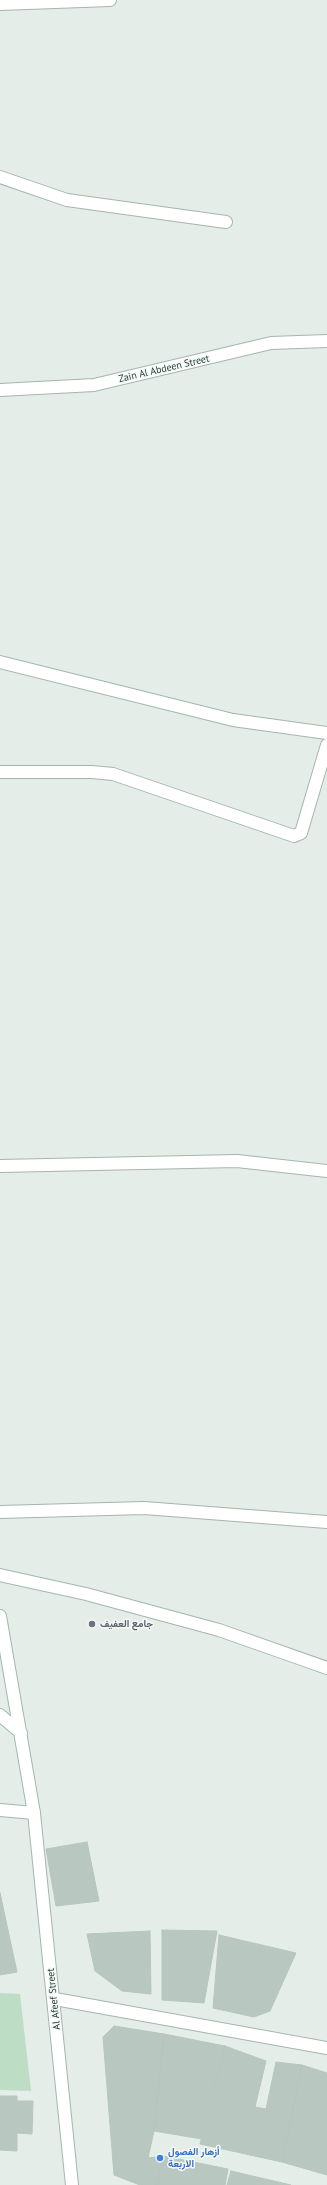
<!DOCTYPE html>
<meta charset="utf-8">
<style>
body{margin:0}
canvas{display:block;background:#e4ede8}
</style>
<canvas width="327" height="2185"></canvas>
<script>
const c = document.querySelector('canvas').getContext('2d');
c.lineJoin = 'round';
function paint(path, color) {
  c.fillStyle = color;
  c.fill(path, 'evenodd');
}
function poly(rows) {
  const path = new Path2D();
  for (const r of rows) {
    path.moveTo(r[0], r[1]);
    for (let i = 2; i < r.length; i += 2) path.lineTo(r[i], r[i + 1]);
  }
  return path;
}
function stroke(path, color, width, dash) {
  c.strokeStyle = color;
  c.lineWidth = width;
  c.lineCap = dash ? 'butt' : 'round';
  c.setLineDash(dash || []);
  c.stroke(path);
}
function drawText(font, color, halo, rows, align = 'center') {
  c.font = font + ' "PT Sans",Vazirmatn,sans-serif';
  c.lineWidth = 3;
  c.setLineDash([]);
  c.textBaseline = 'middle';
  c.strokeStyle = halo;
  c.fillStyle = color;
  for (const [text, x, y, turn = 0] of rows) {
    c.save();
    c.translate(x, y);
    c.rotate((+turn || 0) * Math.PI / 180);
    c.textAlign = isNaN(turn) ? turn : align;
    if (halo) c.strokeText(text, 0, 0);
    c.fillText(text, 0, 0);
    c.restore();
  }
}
const green = poly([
 [0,1993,20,1994,31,2091,0,2090]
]);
const building = poly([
 [87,1842,99,1901,56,1906,46,1849,87,1842],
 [0,1893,17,1972,0,1975,0,1893],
 [162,1930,217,1931,204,2003,162,2000,162,1930],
 [150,1931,151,1994,122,1991,95,1971,87,1934,150,1931],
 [219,1935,296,1953,270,2011,254,2017,213,2008,219,1935],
 [114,2026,164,2034,154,2131,148,2158,163,2156,157,2185,140,2185,114,2175,103,2037,114,2026],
 [164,2034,225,2046,202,2139,154,2131,164,2034],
 [225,2046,266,2061,255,2107,266,2109,276,2062,302,2065,282,2162,200,2144,225,2046],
 [302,2065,327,2073,327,2175,282,2162,302,2065],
 [0,2096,17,2096,17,2101,33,2101,32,2134,17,2133,17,2151,0,2150,0,2096],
 [163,2156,228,2169,225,2185,157,2185,163,2156],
 [231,2171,291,2185,227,2185,231,2171]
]);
const minor = poly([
 [0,4,110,0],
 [0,177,67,200,226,222],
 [0,390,94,385,271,343,327,341],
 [0,662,233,720,327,733],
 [0,772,92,772,113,774,294,836,301,833,327,745],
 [0,1166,237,1161,327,1171],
 [0,1512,144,1508,327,1522],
 [0,1575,86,1594,219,1630,327,1668],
 [0,1810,34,1813],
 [55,1999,327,2048]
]);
const secondary = poly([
 [0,1616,34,1813,72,2185],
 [0,1715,21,1733]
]);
const markers = [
 [92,1624,4,"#6b7280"],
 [160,2158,4,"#3f7fe0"]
];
const streetNames = [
 ["Zain Al Abdeen Street",164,369,-13],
 ["Al Afeef Street",54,1999,-96]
];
const worshipNames = [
 ["جامع العفيف",100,1624]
];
const shopNames = [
 ["أزهار الفصول",168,2152],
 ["الاربعة",168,2164]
];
paint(green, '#beddc5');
paint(building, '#b9c7c1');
stroke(building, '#b6c6bf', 1);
stroke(minor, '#a7b5af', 14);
stroke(secondary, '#a2b8b0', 14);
stroke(minor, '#fff', 12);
stroke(secondary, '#fff', 12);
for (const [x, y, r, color] of markers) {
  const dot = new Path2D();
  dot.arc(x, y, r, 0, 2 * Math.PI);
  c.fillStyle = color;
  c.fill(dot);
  stroke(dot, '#f4f9f6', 1.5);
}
drawText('10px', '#243e36', '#f4f9f6', streetNames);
drawText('bold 10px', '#5b616d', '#f4f9f6', worshipNames, 'left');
drawText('bold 10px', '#366cbe', '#f4f9f6', shopNames, 'left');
</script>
